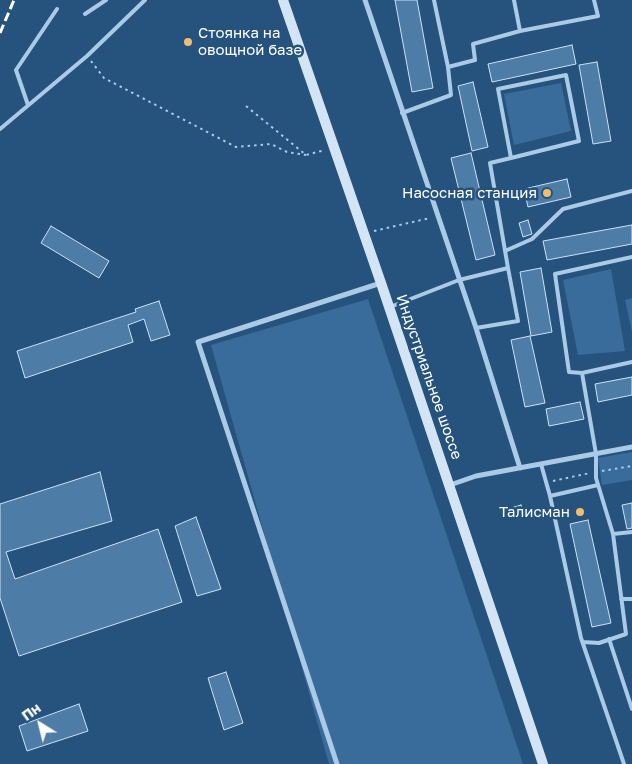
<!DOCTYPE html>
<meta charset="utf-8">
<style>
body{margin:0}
#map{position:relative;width:632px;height:764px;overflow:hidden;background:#25537d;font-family:"Golos Text",sans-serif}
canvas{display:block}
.north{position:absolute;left:15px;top:699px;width:50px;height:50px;-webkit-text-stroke:4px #25537d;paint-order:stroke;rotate:324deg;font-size:14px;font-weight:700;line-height:20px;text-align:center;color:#fff}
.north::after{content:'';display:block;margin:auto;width:18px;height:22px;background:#fff;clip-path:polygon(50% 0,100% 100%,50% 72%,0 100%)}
</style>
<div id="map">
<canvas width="632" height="764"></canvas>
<div class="north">Пн</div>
</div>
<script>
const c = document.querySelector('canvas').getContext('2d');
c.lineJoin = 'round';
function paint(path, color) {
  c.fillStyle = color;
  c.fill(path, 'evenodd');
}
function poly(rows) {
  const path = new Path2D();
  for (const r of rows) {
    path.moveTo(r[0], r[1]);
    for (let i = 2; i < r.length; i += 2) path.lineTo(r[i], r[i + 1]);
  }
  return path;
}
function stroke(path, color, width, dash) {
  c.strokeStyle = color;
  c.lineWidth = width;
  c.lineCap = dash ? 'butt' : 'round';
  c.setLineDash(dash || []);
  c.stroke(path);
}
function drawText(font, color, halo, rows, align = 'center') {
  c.font = font + ' "Golos Text",sans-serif';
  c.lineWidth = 5;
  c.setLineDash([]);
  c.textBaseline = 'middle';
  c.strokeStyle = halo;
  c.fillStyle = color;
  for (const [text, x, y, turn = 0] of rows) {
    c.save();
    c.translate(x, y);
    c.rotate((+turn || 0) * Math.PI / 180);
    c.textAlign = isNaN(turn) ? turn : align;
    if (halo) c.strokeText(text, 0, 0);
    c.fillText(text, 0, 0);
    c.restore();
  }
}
const green = poly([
 [561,83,571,131,514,145,504,94],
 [611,269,625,351,578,355,563,280],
 [632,298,632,332,625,300],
 [368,299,523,764,329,764,211,345],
 [632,452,632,480,602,485,598,458]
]);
const building = poly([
 [395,0,417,0,433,88,412,92,395,0],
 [572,45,576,64,492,82,488,64,572,45],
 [597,62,611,141,593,144,579,65,597,62],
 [473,82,488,147,472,151,458,86,473,82],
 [471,153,495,255,476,260,451,158,471,153],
 [567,179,571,197,528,207,524,189,567,179],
 [528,220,532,234,523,237,519,223,528,220],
 [632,225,632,244,547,260,543,241,632,225],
 [51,226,109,261,99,278,41,243,51,226],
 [541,268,552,332,531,336,520,272,541,268],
 [159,301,170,335,151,341,144,319,128,325,133,342,25,378,17,351,136,312,135,309,159,301],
 [530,336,545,403,525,407,511,340,530,336],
 [632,377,632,395,598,402,595,384,632,377],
 [580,402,584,419,549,426,546,409,580,402],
 [100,472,112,521,6,552,15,579,158,529,182,602,19,656,0,598,0,504,100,472],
 [632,503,632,528,627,529,622,505,632,503],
 [521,505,524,513,514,516,511,508,521,505],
 [196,517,221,589,197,596,175,526,196,517],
 [588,520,611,623,592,627,570,524,588,520],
 [226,672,243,723,224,730,208,678,226,672],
 [79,704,88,731,27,751,19,726,79,704]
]);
const path = poly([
 [91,61,104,78,236,147,271,144,287,152,306,155],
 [246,106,306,155,325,150],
 [374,231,430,218],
 [602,471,632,466],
 [553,481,590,473]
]);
const service = poly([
 [85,14,106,0],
 [520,31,598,16,594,0],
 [448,67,475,60,473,44,520,31,514,0],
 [28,105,16,70,57,9],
 [402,113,451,95,448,67,434,0],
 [0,129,87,56,145,0],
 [505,251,532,239,563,209,632,191],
 [632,257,555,274,569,372,582,373,632,362],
 [390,307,459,280,508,268,490,163,511,158,498,89,566,75,579,141,511,158],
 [476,328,518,321,508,268],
 [582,373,596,454,596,478,613,534,626,634,599,643,583,642],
 [541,464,550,496,581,638,624,764],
 [550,496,598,485],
 [613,534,632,532],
 [621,599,632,599],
 [609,639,632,709]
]);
const minor = poly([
 [365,0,476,328,520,468],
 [450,485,476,476,632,447],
 [337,764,198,342,381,283]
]);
const secondary = poly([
 [283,0,381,283,543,764]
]);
const rail = poly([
 [0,33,14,0]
]);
const markers = [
 [188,42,5,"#efbf6f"],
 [547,193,5,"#efbf6f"],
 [580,512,5,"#efbf6f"]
];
const poiNames = [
 ["Стоянка на",198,33,"left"],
 ["овощной базе",198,50,"left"],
 ["Насосная станция",537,193],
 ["Талисман",570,512]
];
const streetNames = [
 ["Индустриальное шоссе",429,377,71]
];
paint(green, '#396c9b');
paint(building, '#4d7ca6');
stroke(building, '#cde2f4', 1);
stroke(path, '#aacae5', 2, [2.5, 4]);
stroke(service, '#aacae5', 4);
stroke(minor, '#aacae5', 5);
stroke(secondary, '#d3e5f5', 10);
stroke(rail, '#fff', 3, [9, 4]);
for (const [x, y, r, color] of markers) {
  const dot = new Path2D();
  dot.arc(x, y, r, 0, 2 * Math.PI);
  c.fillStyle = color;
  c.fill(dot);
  stroke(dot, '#25537d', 2);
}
drawText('15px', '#fff', '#25537d', poiNames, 'right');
drawText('15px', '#fff', '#25537d', streetNames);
</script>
